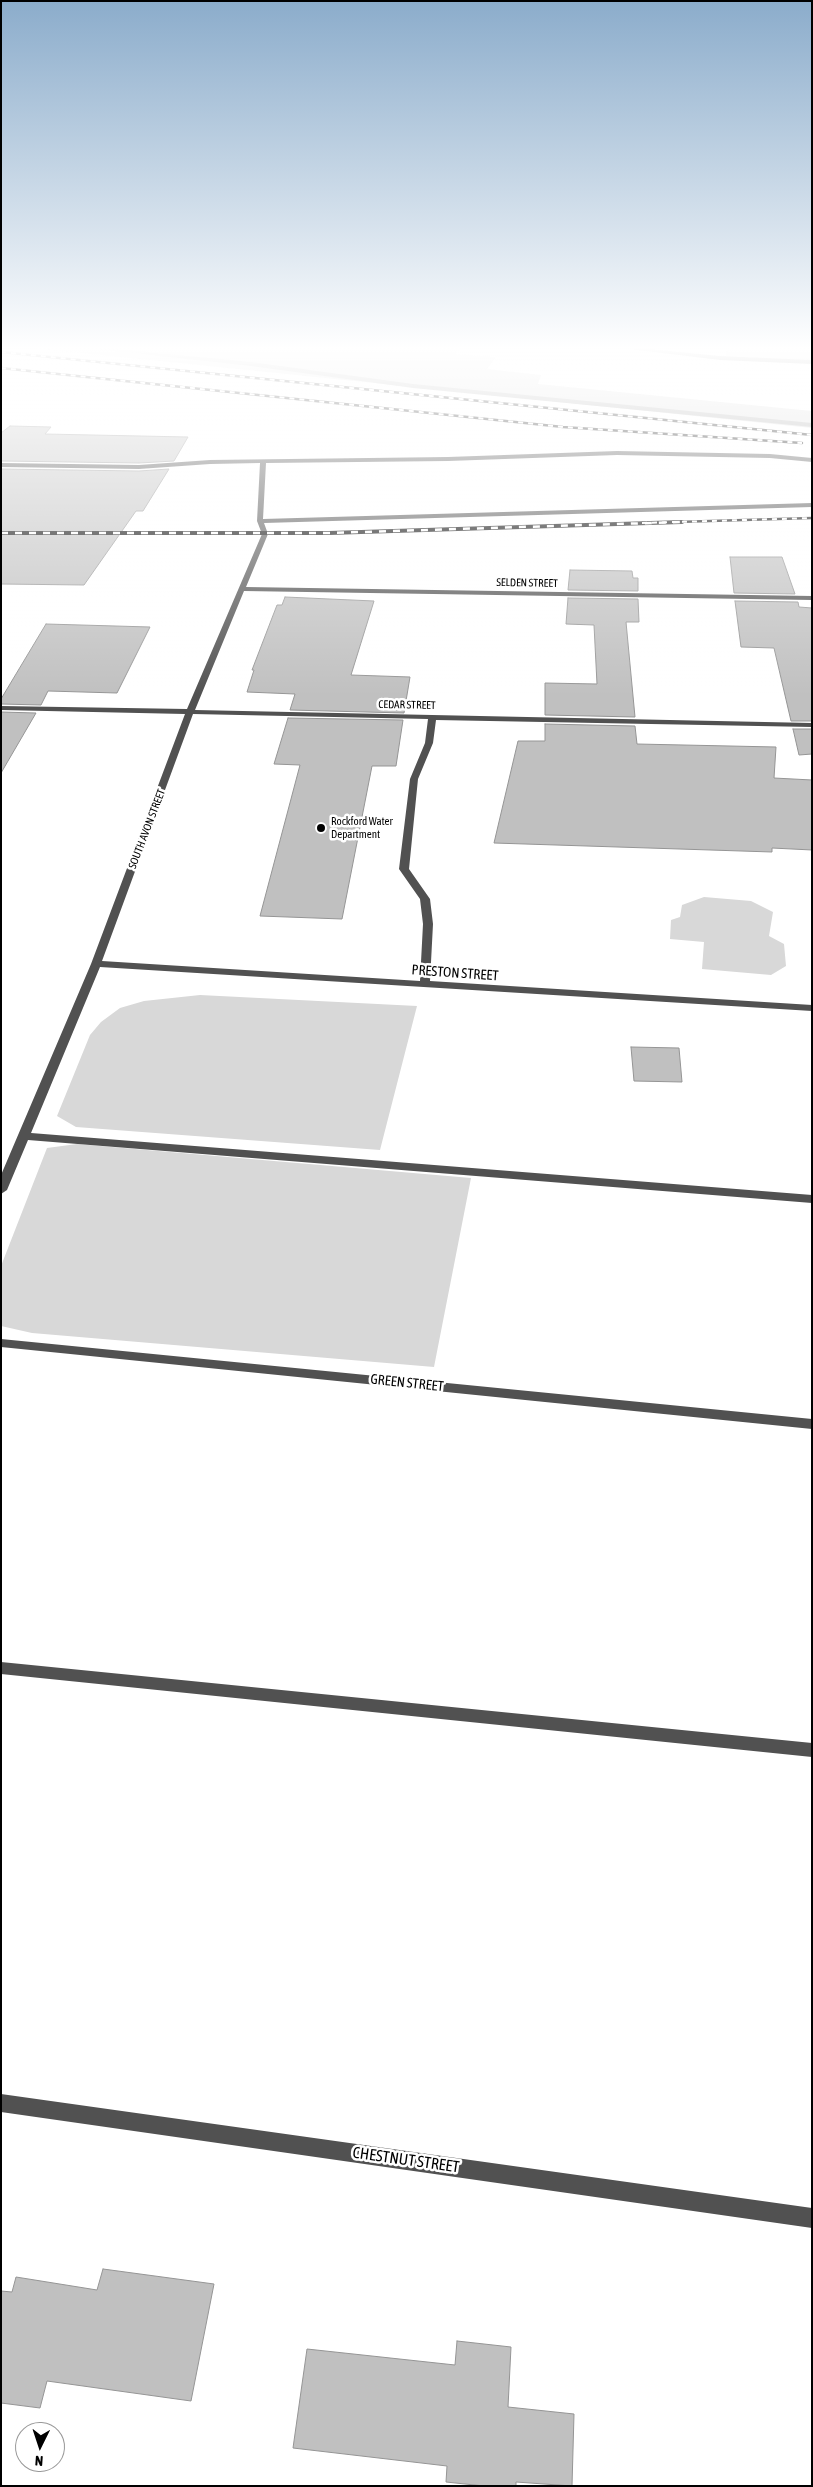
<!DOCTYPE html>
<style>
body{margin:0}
#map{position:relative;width:813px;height:2487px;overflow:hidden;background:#fff;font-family:"Asap Condensed",sans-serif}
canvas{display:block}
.frame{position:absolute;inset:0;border:2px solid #000;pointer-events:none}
.north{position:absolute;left:15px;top:2422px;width:50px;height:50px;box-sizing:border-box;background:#fff;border:1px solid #999;border-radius:50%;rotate:184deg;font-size:14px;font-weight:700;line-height:20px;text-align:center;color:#000}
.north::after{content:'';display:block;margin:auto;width:18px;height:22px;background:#000;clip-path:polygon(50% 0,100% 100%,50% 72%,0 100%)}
</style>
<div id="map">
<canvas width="813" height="2487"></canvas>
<div class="frame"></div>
<div class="north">N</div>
</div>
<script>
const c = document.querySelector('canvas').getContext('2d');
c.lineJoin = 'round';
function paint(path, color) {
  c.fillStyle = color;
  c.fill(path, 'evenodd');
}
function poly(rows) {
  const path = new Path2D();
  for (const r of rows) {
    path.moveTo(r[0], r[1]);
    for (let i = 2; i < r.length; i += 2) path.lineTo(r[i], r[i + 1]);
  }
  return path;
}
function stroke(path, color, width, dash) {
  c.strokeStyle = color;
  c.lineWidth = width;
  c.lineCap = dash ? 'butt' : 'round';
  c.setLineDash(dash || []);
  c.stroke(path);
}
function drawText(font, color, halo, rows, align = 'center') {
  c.font = font + ' "Asap Condensed",sans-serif';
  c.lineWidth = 5;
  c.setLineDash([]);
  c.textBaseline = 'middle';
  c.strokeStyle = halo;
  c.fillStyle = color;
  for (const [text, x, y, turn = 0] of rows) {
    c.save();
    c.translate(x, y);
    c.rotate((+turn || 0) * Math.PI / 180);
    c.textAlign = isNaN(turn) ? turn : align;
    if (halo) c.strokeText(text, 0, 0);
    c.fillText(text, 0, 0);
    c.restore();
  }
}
const green = poly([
 [33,348,460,348,456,354,496,357,487,369,541,375,538,384,812,411,812,428],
 [727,348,812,348,812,360,725,356],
 [704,897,751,901,773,912,769,936,784,944,786,966,771,975,702,969,704,942,670,939,671,920,680,917,682,905],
 [200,995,417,1006,380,1150,76,1127,57,1116,90,1035,101,1022,120,1008,144,1001],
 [77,1144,471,1178,434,1367,32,1333,1,1326,1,1266,47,1148]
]);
const stream = poly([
 [87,348,106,348,251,362,413,384,812,423,812,427,413,388,251,366,87,348]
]);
const building = poly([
 [10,426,51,427,45,434,188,437,174,461,139,463,1,461,1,433,10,426],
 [1,469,139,471,169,469,143,511,136,511,84,585,1,584,1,469],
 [730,557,782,557,795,594,734,593,730,557],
 [570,570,632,571,633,578,638,578,638,591,568,590,570,570],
 [285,597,374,601,351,675,410,677,404,713,290,710,295,694,247,692,254,670,252,670,277,605,282,605,285,597],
 [568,598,638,599,639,622,626,622,635,717,545,715,545,683,597,684,594,625,566,624,568,598],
 [735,601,798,602,799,607,812,608,812,721,791,721,774,648,741,647,735,601],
 [46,624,150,627,117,693,48,691,41,705,1,704,1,699,46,624],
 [1,712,36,713,1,773,1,712],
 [288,718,403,720,396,766,372,766,342,919,260,916,300,765,274,764,288,718],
 [545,724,635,726,637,744,776,747,774,778,812,780,812,850,772,848,772,852,494,843,518,741,545,741,545,724],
 [793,729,812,729,812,754,799,755,793,729],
 [631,1047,679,1048,682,1082,634,1081,631,1047],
 [103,2269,214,2284,191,2401,47,2381,40,2408,1,2403,1,2291,12,2292,16,2277,97,2290,103,2269],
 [457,2341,511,2347,508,2407,574,2414,572,2486,516,2482,516,2486,484,2486,446,2482,447,2466,293,2448,307,2349,455,2365,457,2341]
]);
const minor = poly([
 [621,348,640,348,720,356,812,360,812,364,720,360,621,348],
 [617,451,770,454,812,458,812,462,770,458,617,455,448,461,266,463,263,519,812,503,812,507,264,523,268,534,246,587,812,596,812,600,244,591,195,710,812,723,812,727,436,720,433,743,418,779,409,869,430,899,433,924,430,981,812,1005,812,1011,100,967,31,1133,812,1195,812,1203,28,1140,7,1190,1,1194,1,1175,91,964,185,714,1,710,1,706,187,709,262,534,257,521,260,463,210,464,139,469,1,467,1,463,139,465,210,460,448,457,617,451],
 [193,714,428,719,425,743,410,779,399,869,420,899,423,924,420,981,102,961,193,714],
 [1,1339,812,1419,812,1429,1,1347,1,1339],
 [1,1662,812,1743,812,1757,1,1674,1,1662],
 [1,2094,812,2208,812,2228,1,2112,1,2094]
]);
const railFar1 = poly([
 [1,352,812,435],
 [1,368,563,427,802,443],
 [642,523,812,518]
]);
const rail = poly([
 [1,533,329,533,682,522]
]);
const markers = [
 [321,828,5,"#000"]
];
const farStreetnames = [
 ["SELDEN STREET",527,583,1],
 ["CEDAR STREET",407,705,1],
 ["SOUTH AVON STREET",147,829,-69]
];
const farPoinames = [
 ["Rockford Water",331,822],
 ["Department",331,835]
];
const streetNames = [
 ["PRESTON STREET",455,973,4],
 ["GREEN STREET",407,1383,6]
];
const nearStreetnames = [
 ["CHESTNUT STREET",406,2160,8]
];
paint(green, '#d8d8d8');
paint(stream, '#9f9f9f');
paint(building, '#c0c0c0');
stroke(building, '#959595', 1);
paint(minor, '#515151');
stroke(railFar1, '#000', 2.5);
stroke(rail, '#000', 4);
stroke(railFar1, '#fff', 2, [5]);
stroke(rail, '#fff', 2.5, [7]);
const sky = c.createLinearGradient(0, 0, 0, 696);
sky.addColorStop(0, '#8baccb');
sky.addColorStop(0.5, '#fff');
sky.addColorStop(1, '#ffffff00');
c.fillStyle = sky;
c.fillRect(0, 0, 813, 696);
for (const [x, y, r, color] of markers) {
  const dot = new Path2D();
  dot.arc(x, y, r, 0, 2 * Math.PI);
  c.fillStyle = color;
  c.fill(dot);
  stroke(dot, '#fff', 2);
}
drawText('11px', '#000', '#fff', farStreetnames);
drawText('11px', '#000', '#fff', farPoinames, 'left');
drawText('14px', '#000', '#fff', streetNames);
drawText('16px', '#000', '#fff', nearStreetnames);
</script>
